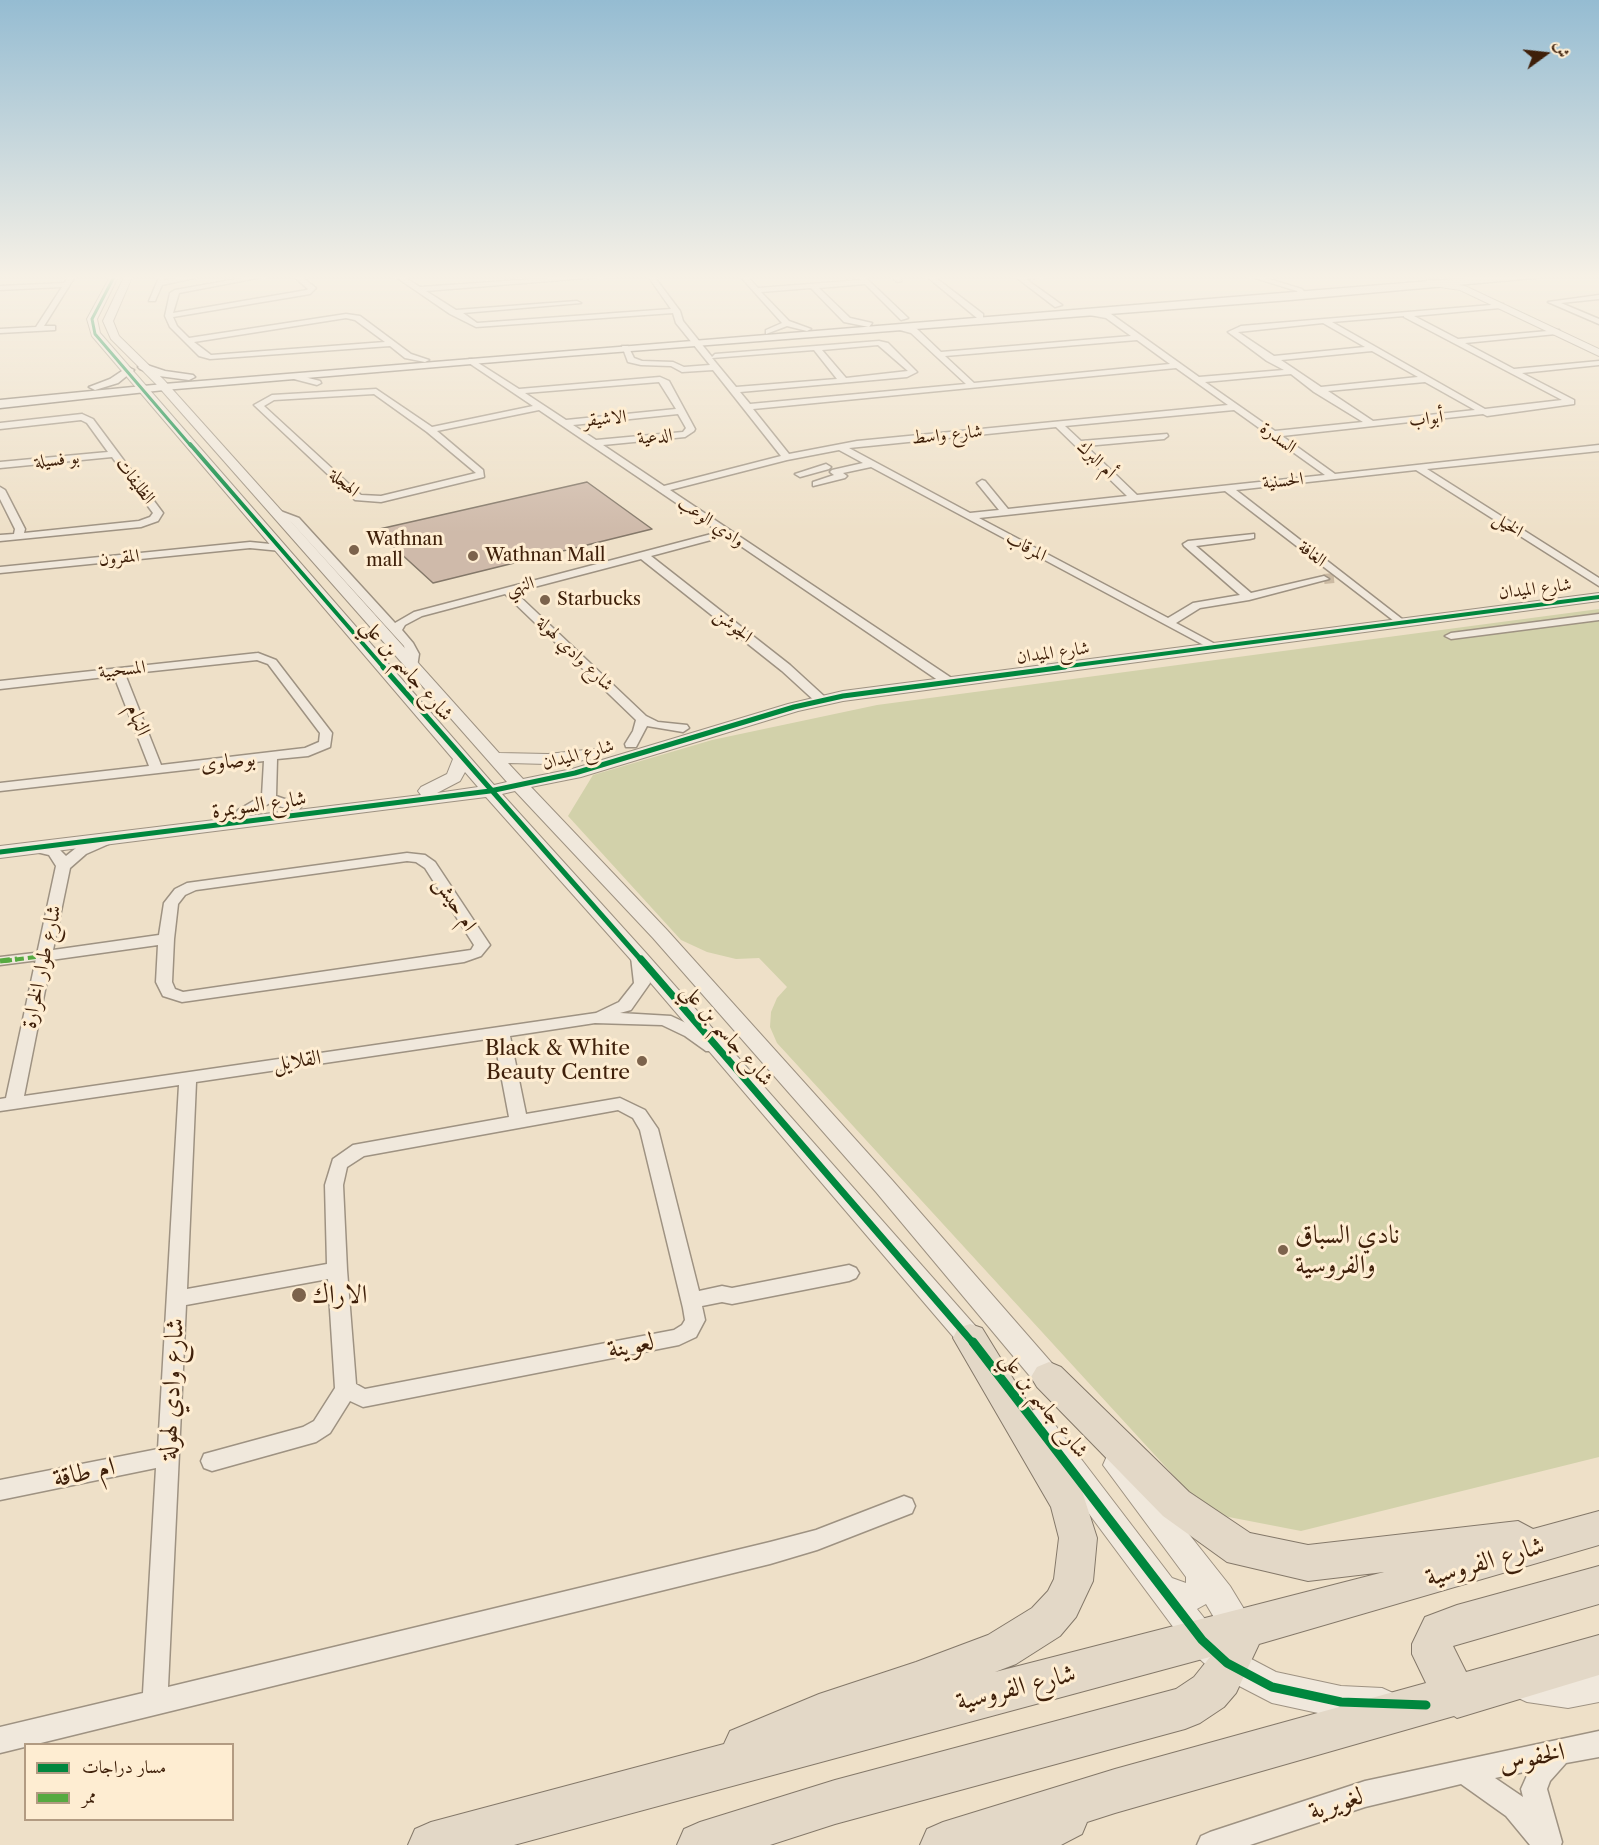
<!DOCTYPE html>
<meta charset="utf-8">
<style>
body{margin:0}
#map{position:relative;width:1599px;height:1845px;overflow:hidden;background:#eee0c8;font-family:"Libre Caslon Text",Amiri,serif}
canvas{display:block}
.legend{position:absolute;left:24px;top:1743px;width:210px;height:78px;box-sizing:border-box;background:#feedd2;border:2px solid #b29b82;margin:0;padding:8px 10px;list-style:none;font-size:18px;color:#3f200a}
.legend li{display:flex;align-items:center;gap:12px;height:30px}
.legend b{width:30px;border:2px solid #b29b82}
.north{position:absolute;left:1515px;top:24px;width:60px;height:60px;-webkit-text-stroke:4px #feedd2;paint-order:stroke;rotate:75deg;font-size:16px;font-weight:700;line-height:24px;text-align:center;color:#3f200a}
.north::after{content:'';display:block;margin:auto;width:21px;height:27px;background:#3f200a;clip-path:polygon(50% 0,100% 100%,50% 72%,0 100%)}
</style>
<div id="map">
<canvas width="1599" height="1845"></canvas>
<ul class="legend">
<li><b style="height:8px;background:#00873e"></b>مسار دراجات</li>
<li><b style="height:8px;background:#56aa41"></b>ممر</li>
</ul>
<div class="north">ش</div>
</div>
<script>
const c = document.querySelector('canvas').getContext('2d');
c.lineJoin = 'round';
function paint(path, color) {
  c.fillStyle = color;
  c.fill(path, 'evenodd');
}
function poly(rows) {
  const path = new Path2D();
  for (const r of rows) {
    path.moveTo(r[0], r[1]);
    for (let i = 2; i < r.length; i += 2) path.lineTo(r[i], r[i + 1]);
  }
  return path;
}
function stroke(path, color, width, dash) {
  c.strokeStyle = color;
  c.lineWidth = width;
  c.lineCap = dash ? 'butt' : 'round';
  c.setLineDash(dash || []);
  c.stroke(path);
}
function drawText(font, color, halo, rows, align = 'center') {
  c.font = font + ' "Libre Caslon Text",Amiri,serif';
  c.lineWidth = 6;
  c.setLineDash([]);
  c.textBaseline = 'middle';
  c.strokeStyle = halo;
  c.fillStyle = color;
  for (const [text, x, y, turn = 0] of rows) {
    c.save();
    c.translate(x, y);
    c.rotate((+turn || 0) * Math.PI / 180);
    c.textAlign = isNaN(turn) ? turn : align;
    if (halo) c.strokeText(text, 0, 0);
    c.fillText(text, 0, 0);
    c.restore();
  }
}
const green = poly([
 [1599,609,1599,1457,1301,1531,1208,1513,777,1043,770,1027,771,1012,777,998,787,987,759,958,736,959,707,952,681,940,568,816,593,775,712,740,877,705]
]);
const building = poly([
 [587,482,652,529,433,583,375,530,587,482]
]);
const minorTunnel = poly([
 [1324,579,1335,578]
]);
const pedestrian = poly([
 [43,952,49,956,47,959,0,965,0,957,43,952]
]);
const minor = poly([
 [70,275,76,275,44,326,55,326,55,330,0,333,0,329,36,327,62,287,0,290,0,286,64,283,70,275],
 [160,275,166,275,164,280,192,276,195,278,162,285,155,301,149,301,160,275],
 [259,275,273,275,179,293,173,313,307,290,308,289,292,275,299,275,316,288,310,294,173,317,177,326,189,338,346,314,360,316,411,354,429,360,425,362,405,358,390,346,210,359,199,356,170,327,165,316,170,293,175,290,259,275],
 [346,318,355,320,385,342,211,355,194,342,346,318],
 [393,275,401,275,420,287,592,275,624,275,426,291,456,310,577,301,581,303,463,313,477,323,671,309,647,275,653,275,680,311,683,321,712,357,715,354,879,341,888,343,917,372,907,377,740,392,750,404,966,384,911,333,896,329,899,325,917,329,941,352,1131,336,1106,318,1084,314,1087,310,1111,314,1199,377,1284,370,1267,361,1228,332,1241,326,1503,304,1500,308,1414,316,1458,339,1559,330,1556,334,1465,343,1514,369,1599,361,1599,365,1522,373,1574,400,1574,404,1487,416,1483,414,1282,436,1335,474,1599,445,1599,451,1427,469,1599,578,1599,586,1416,470,1236,490,1402,619,1404,621,1398,624,1225,491,979,518,1168,618,1193,603,1240,595,1184,546,1183,544,1188,541,1254,534,1254,538,1250,539,1196,546,1251,593,1324,576,1329,579,1249,600,1200,608,1176,623,1217,645,1219,647,1213,650,871,467,843,473,847,476,845,478,813,486,813,482,834,475,830,472,832,470,863,463,839,450,787,460,670,490,953,679,953,685,945,685,726,536,651,556,790,665,825,697,825,703,817,703,782,671,641,559,515,592,646,716,658,722,687,725,689,728,683,732,647,726,636,747,626,747,625,744,633,731,636,720,505,594,422,616,405,625,402,630,413,643,419,654,417,667,409,667,404,646,291,522,270,512,275,509,299,518,395,623,414,612,719,532,539,410,437,431,483,470,484,477,381,502,355,500,254,405,272,395,376,389,432,427,533,406,469,363,469,359,472,359,519,389,660,377,669,381,695,429,694,431,685,437,603,445,664,486,781,456,713,370,682,372,671,366,641,365,628,362,622,346,628,346,634,358,642,361,673,362,684,367,710,365,676,323,673,313,476,327,450,314,393,275],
 [1404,316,1404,317,1562,400,1485,409,1332,322,1404,316],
 [1323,323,1365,347,1274,356,1238,332,1323,323],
 [1137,340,1170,364,974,383,945,356,1137,340],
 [878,345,908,371,846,378,822,350,878,345],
 [814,350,837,379,736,387,712,358,814,350],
 [1372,351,1418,377,1321,387,1281,360,1372,351],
 [1176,368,1228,405,857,441,789,454,753,409,1176,368],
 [1291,374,1314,392,1363,422,1275,431,1205,382,1291,374],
 [659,382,676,409,566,420,525,393,659,382],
 [1425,382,1475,410,1373,421,1328,391,1425,382],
 [374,394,427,432,476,473,381,496,361,495,264,406,274,400,374,394],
 [1234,410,1325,475,1137,495,1086,446,1164,439,1168,436,1167,434,1081,441,1065,426,1234,410],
 [678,414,686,428,683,432,596,440,573,425,678,414],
 [1056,427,1127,496,1008,509,985,481,982,480,977,483,999,510,970,513,849,448,1056,427],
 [739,275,746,275,758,288,861,280,856,275,863,275,908,318,901,320,865,284,819,288,850,318,872,323,869,327,844,322,811,288,761,292,789,321,811,329,807,331,787,326,766,334,766,330,782,323,739,275],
 [890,275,897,275,902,281,897,282,890,275],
 [925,275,932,275,983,314,983,318,977,318,925,275],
 [1013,275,1055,275,1026,279,1062,305,1055,307,1013,275],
 [1245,275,1255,275,1302,289,1308,296,1301,298,1297,291,1245,275],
 [1599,295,1599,299,1561,303,1599,319,1599,324,1548,302,1599,295],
 [293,374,320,381,321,383,317,385,290,378,289,376,293,374],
 [82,414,93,419,163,513,158,521,141,527,0,541,0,535,14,534,15,529,0,499,0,487,5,490,25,529,24,533,139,521,150,517,153,513,112,457,0,468,0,462,108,452,87,423,81,420,0,429,0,423,82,414],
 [826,464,831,467,829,469,800,477,795,474,826,464],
 [250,542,281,545,286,548,281,551,250,548,0,573,0,567,250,542],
 [1599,614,1599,620,1451,639,1445,636,1451,633,1599,614],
 [258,653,276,660,332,733,330,747,308,756,277,759,276,796,299,804,301,807,299,810,294,811,270,803,248,816,238,816,236,813,238,810,262,796,264,761,0,791,0,783,149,766,114,676,0,689,0,681,258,653],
 [257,660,268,664,320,733,319,742,305,748,161,765,125,674,257,660],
 [106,836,111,837,113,840,111,843,86,854,70,868,53,950,159,935,164,903,175,889,187,883,407,853,425,855,435,862,490,945,481,956,464,962,182,1002,163,996,156,982,158,945,51,960,24,1096,596,1013,619,1002,634,983,631,957,639,952,647,957,650,983,631,1010,620,1013,671,1016,697,1028,718,1043,720,1047,718,1051,706,1051,685,1036,662,1025,595,1023,510,1036,526,1114,620,1098,645,1110,658,1129,699,1291,722,1286,732,1288,849,1265,856,1268,859,1273,856,1278,849,1281,732,1304,722,1302,702,1306,705,1320,696,1337,679,1345,363,1407,350,1401,330,1433,316,1442,212,1471,204,1468,201,1461,204,1454,303,1427,314,1421,335,1388,328,1279,186,1305,168,1687,770,1542,816,1530,904,1496,912,1499,915,1506,912,1513,817,1550,770,1564,0,1753,0,1727,143,1693,156,1468,0,1500,0,1480,158,1449,179,1085,0,1111,0,1099,6,1098,56,866,49,855,32,851,30,848,37,844,59,849,66,856,76,848,106,836],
 [407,861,416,862,425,868,474,945,471,950,183,992,175,989,172,982,174,939,178,904,185,895,196,890,407,861],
 [494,1038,509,1117,353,1145,333,1159,325,1185,327,1264,187,1289,196,1082,494,1038],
 [618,1110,633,1118,640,1130,683,1308,685,1320,682,1325,674,1330,365,1389,356,1384,347,1270,343,1185,347,1167,364,1156,618,1110],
 [1599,1731,1599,1757,1566,1763,1550,1781,1547,1789,1562,1842,1561,1845,1530,1845,1506,1816,1461,1784,1365,1807,1250,1845,1197,1845,1201,1836,1210,1832,1365,1781,1599,1731],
 [1529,1771,1521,1789,1523,1797,1495,1778,1529,1771]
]);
const tertiary = poly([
 [111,275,119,275,97,319,100,333,494,785,507,782,156,384,111,339,103,321,125,275,133,275,113,321,119,336,164,380,499,753,548,754,594,749,602,754,594,759,548,764,508,763,523,779,572,769,788,704,843,691,1599,593,1599,601,843,701,798,711,581,777,531,787,667,930,892,1180,1064,1377,1068,1385,1064,1393,1054,1396,1044,1393,876,1192,653,938,515,791,502,794,646,953,986,1338,990,1346,986,1354,977,1357,968,1354,632,961,486,797,0,858,0,846,421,795,418,791,421,787,447,774,453,759,92,336,87,319,111,275],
 [465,772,478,787,437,793,460,781,465,772],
 [1429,280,1465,286,1599,349,1599,356,1460,290,1426,285,1426,281,1429,280],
 [1036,1409,1046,1413,1172,1578,1186,1583,1186,1577,1103,1465,1107,1456,1117,1453,1127,1456,1230,1586,1250,1619,1255,1630,1250,1641,1239,1645,1228,1641,1206,1604,1197,1609,1213,1629,1238,1652,1276,1672,1341,1686,1382,1688,1393,1693,1398,1704,1393,1715,1382,1720,1341,1718,1272,1703,1216,1674,1191,1651,1026,1429,1022,1421,1026,1413,1036,1409],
 [1527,1670,1568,1676,1599,1670,1599,1702,1568,1708,1527,1702,1516,1697,1511,1686,1516,1675,1527,1670]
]);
const secondary = poly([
 [1504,275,1540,275,1535,278,1290,300,566,356,164,390,0,408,0,400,164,384,1504,275],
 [144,364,165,371,193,375,195,377,189,380,159,376,140,369,138,367,144,364],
 [128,367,134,370,118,383,95,390,89,387,110,379,128,367]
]);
const trunk = poly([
 [970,1324,982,1328,1082,1491,1097,1538,1093,1581,1076,1617,1060,1636,1016,1664,995,1672,1384,1572,1308,1581,1227,1562,1163,1516,1037,1387,1031,1377,1037,1367,1049,1362,1061,1367,1189,1492,1250,1533,1308,1545,1518,1521,1533,1529,1599,1511,1599,1545,1259,1644,1236,1693,1224,1707,1200,1723,1185,1729,835,1824,770,1845,677,1845,684,1829,700,1822,835,1780,1176,1689,1194,1677,1210,1657,514,1845,408,1845,415,1829,431,1822,724,1744,730,1731,819,1694,916,1662,988,1635,1032,1608,1048,1591,1054,1579,1059,1538,1051,1507,953,1338,958,1328,970,1324],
 [1599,1566,1599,1604,1453,1646,1466,1672,1599,1635,1599,1675,1457,1718,1454,1716,1115,1813,1087,1822,1082,1834,1061,1845,920,1845,927,1829,943,1822,1115,1769,1426,1683,1412,1654,1412,1644,1425,1617,1457,1605,1599,1566]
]);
const quietFar1 = poly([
 [4,961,43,956]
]);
const quiet = poly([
 [0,961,17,959]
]);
const cyclewayFar4 = poly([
 [115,275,92,319,95,334,191,446]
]);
const cyclewayFar3 = poly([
 [190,444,384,668],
 [1054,668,1599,597]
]);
const cyclewayFar2 = poly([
 [383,667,642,961],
 [0,852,490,791,575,773,794,707,843,696,1065,667]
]);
const cyclewayFar1 = poly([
 [641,959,974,1344]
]);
const cycleway = poly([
 [973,1342,1202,1640,1227,1663,1272,1687,1341,1702,1426,1705]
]);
const markers = [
 [354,550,6,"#7c634c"],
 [473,556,6,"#7c634c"],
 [545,600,6,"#7c634c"],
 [642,1061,6,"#7c634c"],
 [1283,1250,6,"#7c634c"],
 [299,1295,8,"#7c634c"]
];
const farStreetnames = [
 ["الاشيقر",605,419,-6],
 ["أبواب",1426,419,-6],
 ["شارع واسط",947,435,-6],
 ["الدعية",655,437,-6],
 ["السدرة",1278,438,36],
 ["بو فسيلة",57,460,-6],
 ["أم البرك",1096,460,44],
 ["الظليفات",135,481,53],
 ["الحسنية",1283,481,-6],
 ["الهجلة",344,483,40],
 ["وادي الوعب",711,522,34],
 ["الخيل",1508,525,32],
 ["المرقاب",1026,547,28],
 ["الغافة",1312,554,38],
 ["المقرون",119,558,-6],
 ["النهي",520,586,-15],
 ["شارع الميدان",1535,589,-7],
 ["الجوشن",733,626,38],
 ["شارع الميدان",1053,653,-8],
 ["شارع وادي لهولة",575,654,44],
 ["المسحبية",122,670,-7],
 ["شارع الميدان",578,755,-15]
];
const farPoinames = [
 ["Wathnan",366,540],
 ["mall",366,561],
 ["Wathnan Mall",485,556],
 ["Starbucks",557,600]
];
const streetNames = [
 ["شارع جاسم بن علي",407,670,49],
 ["النهام",138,720,68],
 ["بوصاوى",228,762,-6],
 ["شارع السويمرة",259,805,-8],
 ["ام حيش",455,904,57],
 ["شارع طوار الخرارة",42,967,-78],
 ["شارع جاسم بن علي",727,1035,49],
 ["القلايل",297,1061,-8],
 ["شارع جاسم بن علي",1044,1405,52]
];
const poiNames = [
 ["Black & White",630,1049],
 ["Beauty Centre",630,1073]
];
const nearPoinames = [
 ["نادي السباق",1295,1235],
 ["والفروسية",1295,1265],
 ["الاراك",312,1295]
];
const nearStreetnames = [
 ["لعوينة",631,1346,-11],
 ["شارع وادي لهولة",172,1389,-87],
 ["ام طاقة",84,1473,-12],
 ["شارع الفروسية",1485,1562,-16],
 ["شارع الفروسية",1016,1688,-14],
 ["الخفوس",1532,1758,-11],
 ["لغويرية",1336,1804,-18]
];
paint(green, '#d2d1aa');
paint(building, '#cfbaaa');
stroke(building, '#847869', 1.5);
stroke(minorTunnel, '#cbbaa2', 10, [10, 5]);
stroke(pedestrian, '#9e9282', 3);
stroke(minor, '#9e9282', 3);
stroke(tertiary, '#9e9282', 2);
stroke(secondary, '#847869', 3);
stroke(trunk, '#847869', 2);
paint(pedestrian, '#f0e8dc');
paint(minor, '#f0e8dc');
paint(tertiary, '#f0e8dc');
paint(secondary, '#f0e8dc');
paint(trunk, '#e3d8c7');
stroke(quietFar1, '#56aa41', 4, [8, 4]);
stroke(quiet, '#56aa41', 5, [10, 5]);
stroke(cyclewayFar4, '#00873e', 3);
stroke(cyclewayFar3, '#00873e', 4);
stroke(cyclewayFar2, '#00873e', 5);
stroke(cyclewayFar1, '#00873e', 7);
stroke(cycleway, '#00873e', 9);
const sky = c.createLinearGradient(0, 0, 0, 533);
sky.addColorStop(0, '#95bcd2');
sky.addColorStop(0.52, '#f7f1e6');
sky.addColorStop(1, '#f7f1e600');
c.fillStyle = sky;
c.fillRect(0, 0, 1599, 533);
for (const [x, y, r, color] of markers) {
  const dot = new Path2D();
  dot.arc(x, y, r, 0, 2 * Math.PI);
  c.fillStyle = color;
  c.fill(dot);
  stroke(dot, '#feedd2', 2);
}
drawText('18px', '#3f200a', '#feedd2', farStreetnames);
drawText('18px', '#3f200a', '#feedd2', farPoinames, 'left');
drawText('21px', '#3f200a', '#feedd2', streetNames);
drawText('21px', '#3f200a', '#feedd2', poiNames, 'right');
drawText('26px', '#3f200a', '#feedd2', nearPoinames, 'left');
drawText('26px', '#3f200a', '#feedd2', nearStreetnames);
</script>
